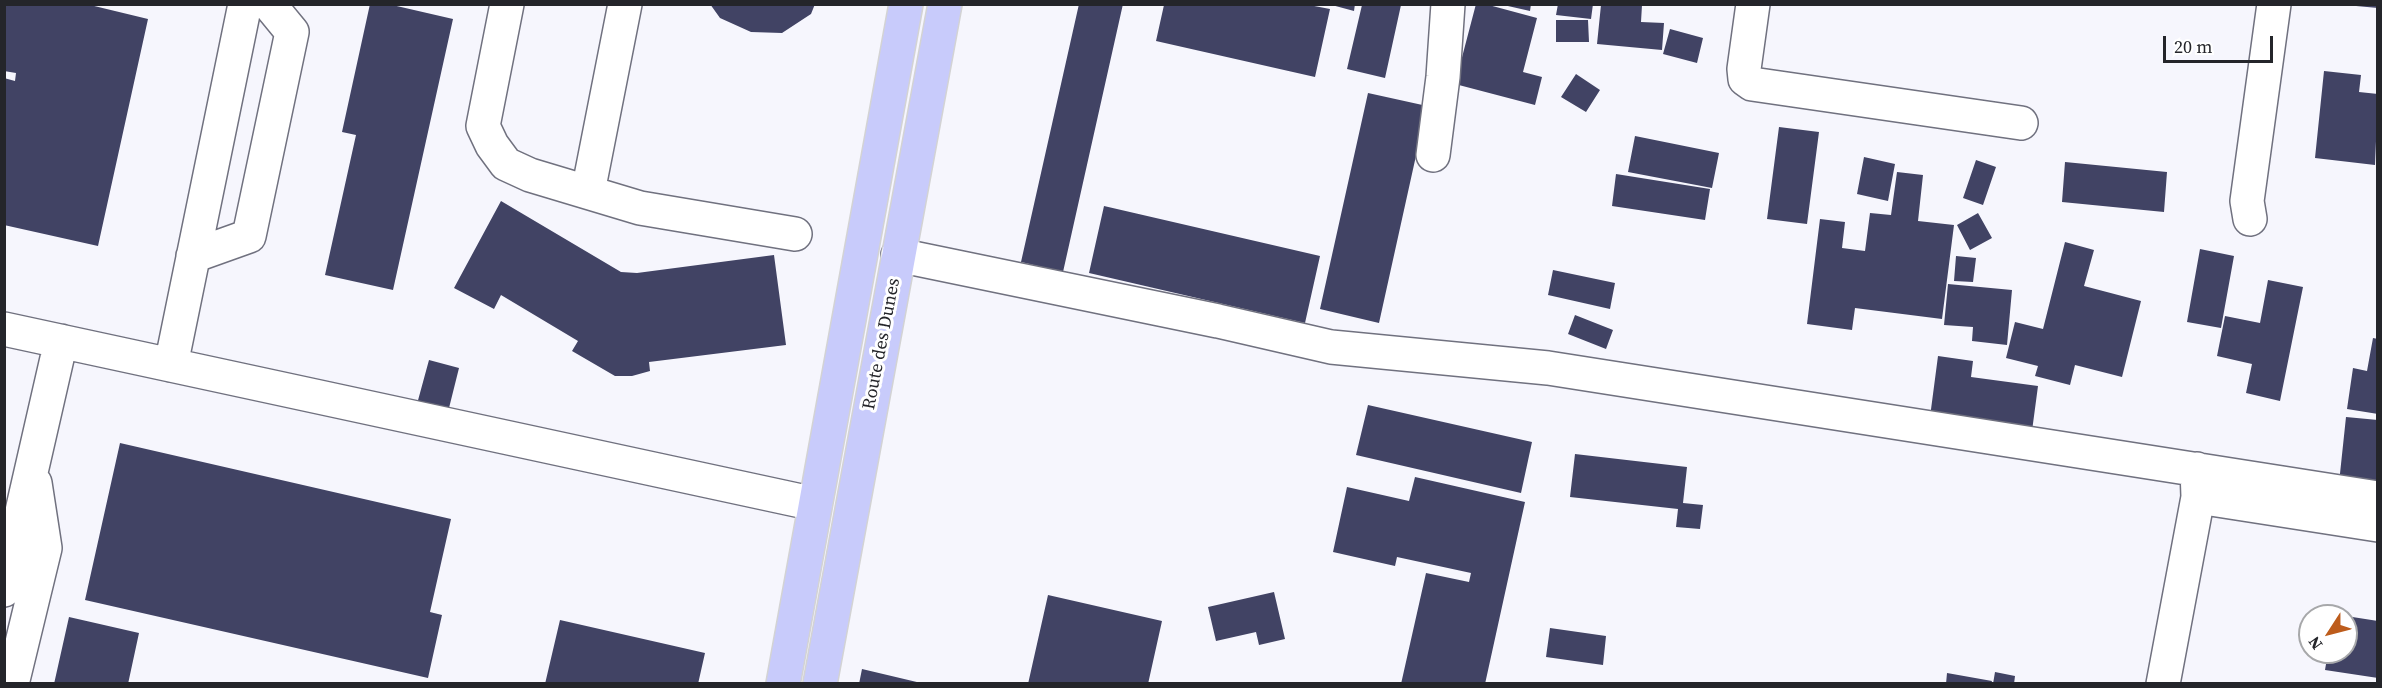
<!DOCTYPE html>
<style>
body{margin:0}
#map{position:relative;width:2382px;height:688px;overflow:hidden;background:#f6f6fd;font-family:"Source Serif 4",serif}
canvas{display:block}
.frame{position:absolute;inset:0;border:6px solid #24252a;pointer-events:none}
.north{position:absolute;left:2298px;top:604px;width:60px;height:60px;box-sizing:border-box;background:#fff;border:2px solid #a7a8aa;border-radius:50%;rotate:234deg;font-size:16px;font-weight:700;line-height:24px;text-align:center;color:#24252a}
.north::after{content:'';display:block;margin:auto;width:21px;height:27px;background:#bd5c1c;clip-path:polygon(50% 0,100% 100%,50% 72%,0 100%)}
.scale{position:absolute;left:2163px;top:36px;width:110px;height:27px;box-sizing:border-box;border:3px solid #24252a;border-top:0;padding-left:8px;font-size:18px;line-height:21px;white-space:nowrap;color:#24252a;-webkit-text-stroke:4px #fff;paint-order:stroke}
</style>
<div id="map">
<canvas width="2382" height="688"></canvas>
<div class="frame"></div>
<div class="north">N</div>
<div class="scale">20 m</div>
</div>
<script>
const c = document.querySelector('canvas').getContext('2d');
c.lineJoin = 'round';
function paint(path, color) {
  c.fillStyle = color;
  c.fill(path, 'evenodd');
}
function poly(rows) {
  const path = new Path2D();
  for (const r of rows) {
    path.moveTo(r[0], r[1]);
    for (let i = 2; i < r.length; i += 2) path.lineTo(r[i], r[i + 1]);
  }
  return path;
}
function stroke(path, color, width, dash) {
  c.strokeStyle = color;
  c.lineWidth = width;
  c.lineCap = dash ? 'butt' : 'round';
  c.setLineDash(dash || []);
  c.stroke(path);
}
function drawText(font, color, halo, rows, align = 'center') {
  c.font = font + ' "Source Serif 4",serif';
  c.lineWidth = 6;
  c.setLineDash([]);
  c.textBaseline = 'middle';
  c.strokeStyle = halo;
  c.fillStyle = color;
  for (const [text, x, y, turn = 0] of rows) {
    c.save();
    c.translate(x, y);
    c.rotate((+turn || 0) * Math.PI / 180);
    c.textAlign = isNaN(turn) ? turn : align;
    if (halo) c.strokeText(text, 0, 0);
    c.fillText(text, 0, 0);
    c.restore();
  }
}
const building = poly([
 [4,4,86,4,148,19,98,246,4,225,4,78,15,81,16,73,4,71],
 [370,4,388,4,453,19,393,290,325,275,356,135,342,132],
 [710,4,815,4,811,14,782,33,751,32,720,18],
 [1079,4,1123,4,1063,272,1021,262],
 [1328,4,1355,4,1354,11],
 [1476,4,1485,4,1537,18,1523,72,1542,77,1535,105,1455,84],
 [1499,4,1531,4,1530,11],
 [1558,4,1593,4,1591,19,1556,15],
 [2356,4,2378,4,2378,8,2356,6],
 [1164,5,1309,5,1330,9,1315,77,1156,41],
 [1362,5,1401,5,1385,78,1347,69],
 [1601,5,1642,5,1641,22,1664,23,1662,50,1597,44],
 [1556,20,1588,20,1589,42,1556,42],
 [1670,29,1703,38,1697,63,1663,54],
 [2324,71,2361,75,2359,92,2378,94,2375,165,2315,158],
 [1576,74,1600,90,1586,112,1561,97],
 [1368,93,1427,106,1379,323,1320,309],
 [1779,127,1819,132,1807,224,1767,219],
 [1635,136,1719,153,1712,188,1628,172],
 [1864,157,1895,164,1888,201,1857,194],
 [1976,160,1996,167,1983,205,1963,198],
 [2065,162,2167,172,2164,212,2062,202],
 [1897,172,1923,175,1918,221,1954,225,1942,319,1855,308,1852,330,1807,324,1820,219,1845,222,1842,248,1865,251,1870,213,1891,215],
 [1616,174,1710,189,1705,220,1612,206],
 [501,201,621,272,637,273,774,255,786,345,649,362,650,371,632,376,615,376,572,351,578,341,501,295,494,309,454,288],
 [1104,206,1320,256,1305,323,1089,273],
 [1978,213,1992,238,1970,250,1957,225],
 [2065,242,2094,250,2084,286,2141,301,2122,377,2075,365,2070,385,2035,376,2038,366,2006,358,2015,322,2043,329],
 [2200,249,2234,256,2221,328,2187,322],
 [1956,256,1976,258,1973,282,1954,281],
 [1553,270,1615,283,1610,309,1548,295],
 [2268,280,2303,287,2280,401,2246,393,2252,364,2217,356,2225,316,2260,323],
 [1948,284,2012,290,2007,345,1972,341,1973,327,1944,325],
 [1575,315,1613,330,1606,349,1568,334],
 [2373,338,2378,339,2378,414,2347,409,2353,368,2367,371],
 [1938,356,1973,361,1971,377,2038,386,2032,431,1930,417],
 [429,360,459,368,448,412,417,404],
 [1368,405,1532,442,1521,493,1356,455],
 [2346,417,2378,420,2378,487,2339,483],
 [120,443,451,519,430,612,442,615,428,678,85,600],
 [1575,454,1687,467,1683,503,1703,505,1700,529,1676,527,1678,509,1570,497],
 [1415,477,1525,502,1485,684,1401,684,1426,573,1469,582,1471,573,1397,557,1395,566,1333,552,1347,487,1409,501],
 [1274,592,1285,639,1259,645,1256,632,1216,641,1208,607],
 [1048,595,1162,621,1148,684,1028,684],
 [2346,616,2378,621,2378,678,2325,670,2328,652,2346,652],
 [69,617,139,633,128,684,54,684],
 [560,620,705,653,698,684,545,684],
 [1550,628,1606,636,1603,665,1546,657],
 [862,669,921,683,921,684,859,684],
 [1995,672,2015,676,2014,684,1993,684],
 [1947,673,1992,681,1991,684,1946,684]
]);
const minor = poly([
 [507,4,483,126,492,145,506,164,530,175,640,208,795,234],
 [1753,4,1744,69,1745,79,1752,84,2021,123],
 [1433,155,1443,77,1448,4],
 [588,192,625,4],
 [2250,219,2247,201,2274,4],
 [898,255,1218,321,1331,347,1548,368,2378,498],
 [193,256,249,236,292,32,269,4],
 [4,329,815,504],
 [171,365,245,4],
 [2198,497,2378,525],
 [4,590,61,341],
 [12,684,45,548,35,483],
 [2163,684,2198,497,2197,469]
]);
const major = poly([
 [783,684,906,4],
 [820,684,945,4]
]);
const streetNames = [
 ["Route des Dunes",882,344,-79]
];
paint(building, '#414364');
stroke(minor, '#70717f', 36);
stroke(major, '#d3d3d4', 36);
stroke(minor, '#fff', 33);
stroke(major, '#c8cbfb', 33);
drawText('18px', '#24252a', '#fff', streetNames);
</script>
